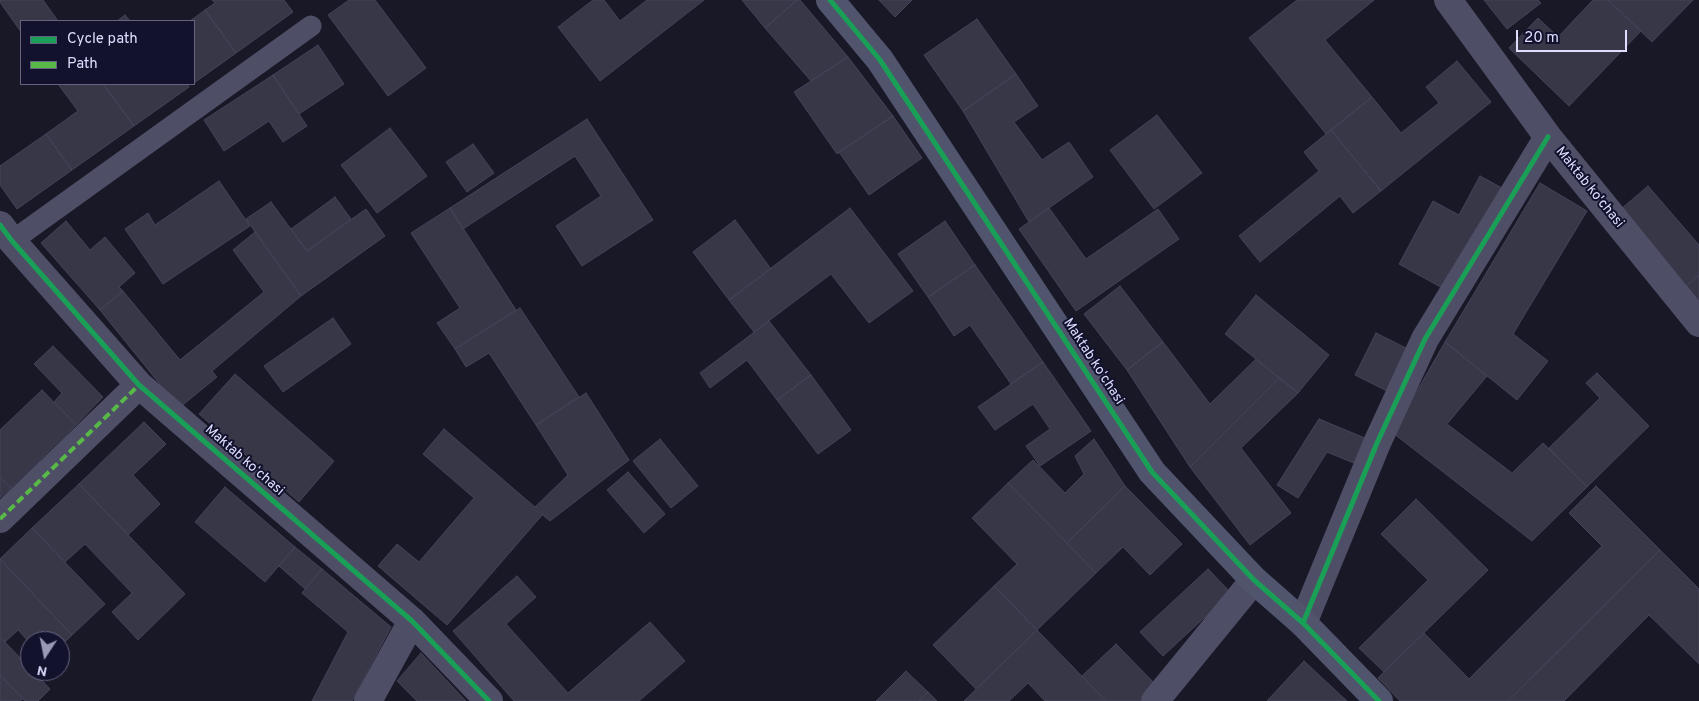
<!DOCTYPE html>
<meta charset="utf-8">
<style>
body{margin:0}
#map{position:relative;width:1699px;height:701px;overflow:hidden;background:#191827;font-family:Overpass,sans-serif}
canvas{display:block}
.legend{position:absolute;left:20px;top:20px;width:175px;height:65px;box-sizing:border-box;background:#13122d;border:1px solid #646481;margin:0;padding:6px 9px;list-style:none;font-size:15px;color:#dedfff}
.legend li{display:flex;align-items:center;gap:10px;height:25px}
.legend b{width:25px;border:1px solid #646481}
.north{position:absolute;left:20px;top:631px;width:50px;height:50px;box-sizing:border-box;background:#13122d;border:1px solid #646481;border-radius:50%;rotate:191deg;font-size:14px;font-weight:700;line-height:20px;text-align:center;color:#dedfff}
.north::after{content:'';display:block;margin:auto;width:18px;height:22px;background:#9999b3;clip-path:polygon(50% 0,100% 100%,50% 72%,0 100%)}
.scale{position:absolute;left:1516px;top:30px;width:111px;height:22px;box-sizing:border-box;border:2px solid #dedfff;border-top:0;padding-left:6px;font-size:15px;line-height:18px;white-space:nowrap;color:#dedfff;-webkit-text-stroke:4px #13122d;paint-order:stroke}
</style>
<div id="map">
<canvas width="1699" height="701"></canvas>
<ul class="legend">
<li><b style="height:6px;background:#1a9f57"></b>Cycle path</li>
<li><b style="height:6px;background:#58b947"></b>Path</li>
</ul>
<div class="north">N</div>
<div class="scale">20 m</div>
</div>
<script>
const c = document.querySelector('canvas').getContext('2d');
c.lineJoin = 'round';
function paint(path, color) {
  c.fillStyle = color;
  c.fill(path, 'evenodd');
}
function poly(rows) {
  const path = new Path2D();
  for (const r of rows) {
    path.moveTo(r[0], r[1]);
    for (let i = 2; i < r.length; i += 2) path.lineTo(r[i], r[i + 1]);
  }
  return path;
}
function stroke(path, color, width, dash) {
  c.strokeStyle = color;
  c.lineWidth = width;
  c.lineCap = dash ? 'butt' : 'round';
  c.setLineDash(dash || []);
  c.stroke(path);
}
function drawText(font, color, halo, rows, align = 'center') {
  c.font = font + ' Overpass,sans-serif';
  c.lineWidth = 4;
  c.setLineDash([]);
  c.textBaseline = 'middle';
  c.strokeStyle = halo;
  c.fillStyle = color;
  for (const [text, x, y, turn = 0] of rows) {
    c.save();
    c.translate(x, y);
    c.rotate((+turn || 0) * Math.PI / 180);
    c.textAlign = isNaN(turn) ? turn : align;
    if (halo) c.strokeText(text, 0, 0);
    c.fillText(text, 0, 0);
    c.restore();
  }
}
const building = poly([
 [0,0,43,0,58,21,21,21,21,32,0,2,0,0],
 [212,0,284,0,293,12,236,53,205,10,215,3,212,0],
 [349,0,375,0,426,68,388,96,328,15,349,0],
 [593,0,604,0,620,21,647,0,704,0,600,81,558,27,593,0],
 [742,0,797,0,765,28,742,0],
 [797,0,800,0,848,57,811,81,765,28,797,0],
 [879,0,912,0,895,17,879,0],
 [1297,0,1374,0,1325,40,1372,97,1326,134,1249,38,1297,0],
 [1484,0,1538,0,1541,3,1507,29,1484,0],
 [1593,0,1608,0,1641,31,1569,106,1509,48,1538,18,1558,37,1593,0],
 [1608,0,1693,0,1652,42,1608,0],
 [205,10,236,53,194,83,194,21,190,21,205,10],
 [125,15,130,21,117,21,125,15],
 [977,19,1016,74,963,111,924,55,977,19],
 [318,45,344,84,299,114,273,75,318,45],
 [848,57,893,116,837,154,794,92,848,57],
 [1457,61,1491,102,1381,191,1331,130,1372,97,1401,133,1439,103,1426,87,1457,61],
 [1016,74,1038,106,1014,122,1042,160,1069,142,1093,177,1029,222,963,111,1016,74],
 [273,75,307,126,283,142,269,121,224,151,204,120,273,75],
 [58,84,103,84,134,126,72,170,46,134,78,111,58,84],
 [103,84,187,84,189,87,134,126,103,84],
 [1157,115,1202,173,1154,209,1110,150,1157,115],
 [893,116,922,158,869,195,839,152,893,116],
 [587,119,653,220,582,266,556,226,601,196,575,156,463,229,450,208,587,119],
 [390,128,427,176,377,213,341,165,390,128],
 [1331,130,1381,191,1353,213,1340,196,1260,262,1239,236,1319,171,1304,152,1331,130],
 [46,134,72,170,17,209,0,185,0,166,46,134],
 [473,144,494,173,467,192,446,162,473,144],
 [1480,176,1502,188,1446,290,1399,264,1433,201,1459,215,1480,176],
 [219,181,250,226,163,284,125,229,148,213,155,225,219,181],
 [1540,183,1587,211,1513,334,1548,361,1517,400,1445,342,1540,183],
 [1648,186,1699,245,1699,275,1686,286,1620,210,1648,186],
 [335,197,351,219,307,251,291,229,335,197],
 [271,202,307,251,366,209,385,236,301,296,246,219,271,202],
 [450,208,516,310,455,349,437,323,460,308,411,233,450,208],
 [850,208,913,291,869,323,831,274,754,332,729,300,850,208],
 [1049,208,1086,259,1158,209,1179,239,1076,311,1019,229,1049,208],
 [735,220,771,269,729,300,693,252,735,220],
 [66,221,90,250,105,237,135,273,119,287,123,291,100,310,41,243,66,221],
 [945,221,975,265,928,297,898,254,945,221],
 [255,232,301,296,212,371,217,377,179,408,100,310,123,291,180,360,264,292,233,250,255,232],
 [975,265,1043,362,1011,384,970,325,954,336,928,297,975,265],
 [1699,275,1699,301,1686,286,1699,275],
 [1120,286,1163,342,1127,370,1084,314,1120,286],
 [1256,295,1329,355,1298,393,1225,334,1256,295],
 [520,308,579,397,536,425,489,353,466,367,455,349,520,308],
 [333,318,351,344,283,392,264,366,333,318],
 [769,321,811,375,777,400,747,360,710,388,700,373,769,321],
 [1376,333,1408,349,1387,391,1355,375,1376,333],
 [1163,342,1210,404,1256,359,1279,378,1190,467,1127,370,1163,342],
 [1445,342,1487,376,1447,424,1512,473,1543,443,1587,487,1532,541,1393,433,1445,342],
 [53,346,103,397,76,425,54,402,62,393,34,364,53,346],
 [1043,362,1091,431,1040,466,1026,446,1050,429,1033,404,995,430,978,407,1043,362],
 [1597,373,1649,426,1587,487,1549,448,1600,398,1586,383,1597,373],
 [235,374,334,461,299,502,199,414,235,374],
 [811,375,851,430,818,454,777,400,811,375],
 [1279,378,1298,393,1241,448,1291,513,1250,545,1190,467,1279,378],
 [42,390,76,425,11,488,0,477,0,430,42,390],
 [586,393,629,460,550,521,534,508,568,475,536,425,586,393],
 [1319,419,1377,443,1366,468,1327,452,1298,498,1277,485,1319,419],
 [144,422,166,444,133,475,160,504,128,535,79,484,144,422],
 [444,429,543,514,447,625,378,566,397,544,419,562,474,498,423,454,444,429],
 [660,439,698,486,671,508,633,461,660,439],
 [1094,439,1125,486,1067,543,1008,483,1033,460,1065,493,1084,474,1075,456,1094,439],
 [628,472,665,514,644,533,607,490,628,472],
 [0,477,11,488,0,498,0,477],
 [1008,483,1096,573,1037,630,994,586,1017,564,972,518,1008,483],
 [79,484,185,594,138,640,112,612,132,593,85,544,65,562,32,528,79,484],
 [1125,486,1182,544,1150,575,1123,547,1096,573,1067,543,1125,486],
 [1596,486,1660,550,1508,701,1400,701,1378,678,1424,633,1469,679,1602,546,1569,513,1596,486],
 [225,487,295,547,265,582,195,522,225,487],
 [1416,499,1488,570,1384,672,1359,648,1428,580,1381,534,1416,499],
 [32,528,105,604,72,635,0,559,32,528],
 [295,547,322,569,305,589,279,566,295,547],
 [1660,550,1699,589,1699,664,1649,615,1564,701,1508,701,1660,550],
 [0,559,72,635,60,647,60,641,30,641,30,643,18,630,5,642,0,637,0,559],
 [322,569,391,627,352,701,312,701,348,632,302,593,322,569],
 [1208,569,1231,593,1163,656,1140,632,1208,569],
 [517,576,536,597,506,624,568,693,650,622,685,661,639,701,514,701,453,631,517,576],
 [994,586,1037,630,976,689,933,645,994,586],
 [1037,630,1106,701,1045,701,1028,683,1009,701,964,701,1037,630],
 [0,637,30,668,30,671,33,671,50,689,38,701,25,701,0,675,0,637],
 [1116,644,1160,689,1148,701,1106,701,1082,676,1116,644],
 [421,653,466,701,417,701,397,681,421,653],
 [1304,661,1347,701,1267,701,1304,661],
 [906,671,928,692,919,701,876,701,906,671],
 [0,675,23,699,20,701,0,701,0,675],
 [928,692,937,701,919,701,928,692]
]);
const lane = poly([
 [12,241,311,26]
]);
const street = poly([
 [1448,0,1548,137,1699,323],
 [0,225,12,241,139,385,412,621,489,701],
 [0,519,139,385],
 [1303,623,1377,443,1425,339,1548,137],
 [368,701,412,621],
 [1155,701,1254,580]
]);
const secondary = poly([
 [830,0,880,60,1152,472,1254,580,1303,623,1379,701]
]);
const quiet = poly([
 [0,519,139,385]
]);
const cycleway = poly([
 [830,0,880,60,1152,472,1254,580,1303,623,1379,701],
 [0,225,12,241,139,385,412,621,489,701],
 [1303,623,1377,443,1425,339,1548,137]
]);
const streetNames = [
 ["Maktab ko'chasi",1589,188,51],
 ["Maktab koʻchasi",1093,362,57],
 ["Maktab koʻchasi",244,461,41]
];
paint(building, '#383748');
stroke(building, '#444359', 1);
stroke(lane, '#4e4f67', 21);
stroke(street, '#4e4f67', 28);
stroke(secondary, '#50546d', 28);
stroke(quiet, '#58b947', 4, [8, 4]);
stroke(cycleway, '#1a9f57', 5);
drawText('14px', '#dedfff', '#13122d', streetNames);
</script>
